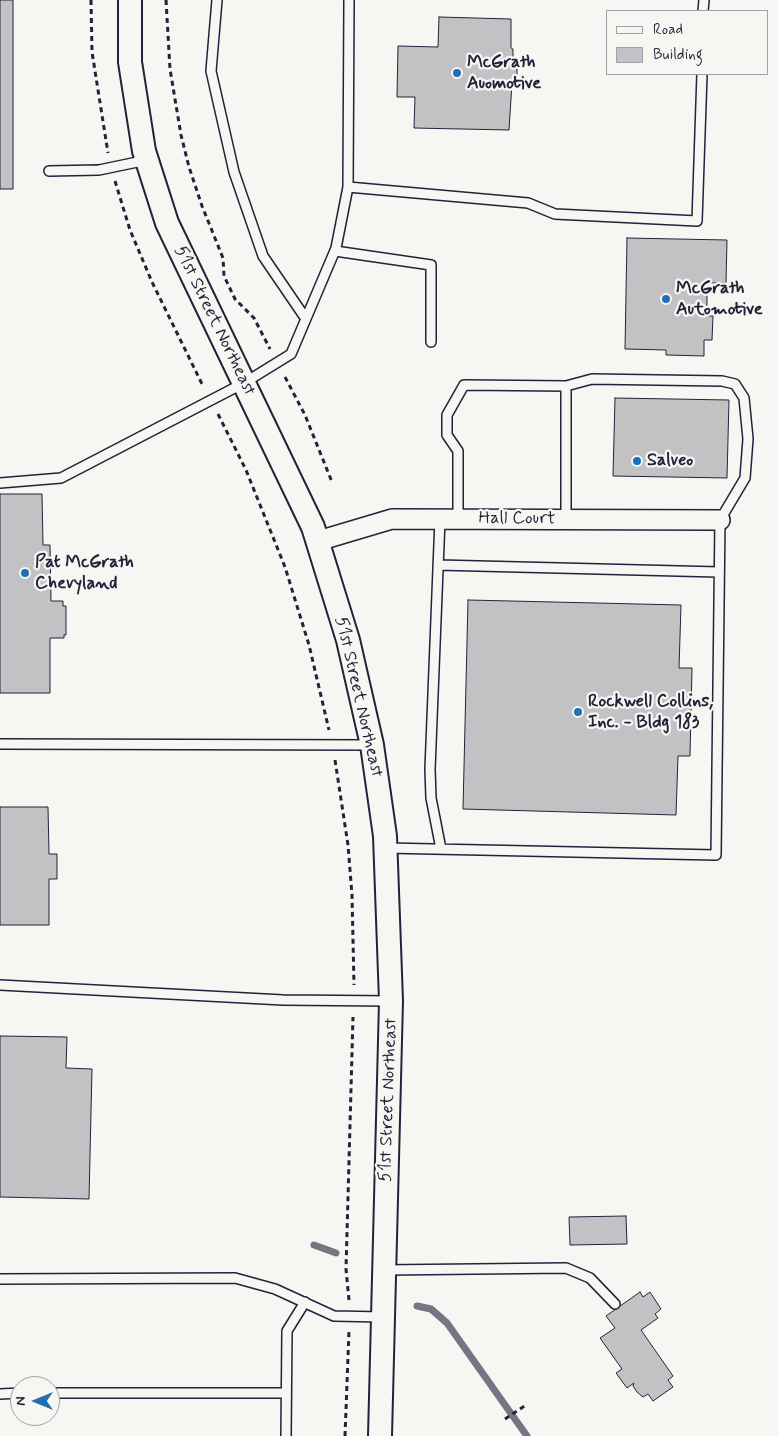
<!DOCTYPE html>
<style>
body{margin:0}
#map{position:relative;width:778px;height:1436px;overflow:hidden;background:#f6f6f2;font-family:Mynerve,sans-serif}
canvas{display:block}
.legend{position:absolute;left:606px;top:10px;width:162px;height:65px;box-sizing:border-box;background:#f6f6f2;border:1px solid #a1a1a9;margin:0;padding:6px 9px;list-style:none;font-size:15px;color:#22223b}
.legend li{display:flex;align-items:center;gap:10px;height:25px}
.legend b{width:25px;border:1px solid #a1a1a9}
.north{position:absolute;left:10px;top:1376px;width:50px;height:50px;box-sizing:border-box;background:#f6f6f2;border:1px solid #a1a1a9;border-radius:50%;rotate:270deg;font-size:14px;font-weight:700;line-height:20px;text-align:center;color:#22223b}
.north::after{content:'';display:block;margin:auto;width:18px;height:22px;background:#1f6fb2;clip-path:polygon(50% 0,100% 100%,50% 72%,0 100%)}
</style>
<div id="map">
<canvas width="778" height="1436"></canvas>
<ul class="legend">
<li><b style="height:6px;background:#f6f6f2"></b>Road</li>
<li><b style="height:14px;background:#c2c2c4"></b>Building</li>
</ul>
<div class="north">N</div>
</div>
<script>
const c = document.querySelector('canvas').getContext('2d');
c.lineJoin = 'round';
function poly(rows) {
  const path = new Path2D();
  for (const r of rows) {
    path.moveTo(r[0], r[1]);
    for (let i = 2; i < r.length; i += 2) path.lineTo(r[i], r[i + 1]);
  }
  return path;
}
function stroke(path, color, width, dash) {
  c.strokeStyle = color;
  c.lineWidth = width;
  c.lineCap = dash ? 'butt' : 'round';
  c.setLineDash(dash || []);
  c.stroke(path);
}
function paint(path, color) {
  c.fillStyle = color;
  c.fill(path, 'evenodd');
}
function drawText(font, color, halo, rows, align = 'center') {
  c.font = font + ' Mynerve,sans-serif';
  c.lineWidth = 4.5;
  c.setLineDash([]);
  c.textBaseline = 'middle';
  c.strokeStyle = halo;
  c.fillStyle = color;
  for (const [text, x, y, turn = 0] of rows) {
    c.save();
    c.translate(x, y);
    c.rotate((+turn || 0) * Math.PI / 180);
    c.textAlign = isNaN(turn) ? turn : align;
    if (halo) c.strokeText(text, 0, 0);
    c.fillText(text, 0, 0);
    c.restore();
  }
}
const stream = poly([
 [314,1245,336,1253],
 [417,1306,431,1309,447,1323,527,1436]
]);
const building = poly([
 [0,0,13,0,13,189,0,189,0,0],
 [439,17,511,19,511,48,513,49,513,62,517,62,517,83,512,83,509,130,414,128,415,97,397,97,398,46,438,47,439,17],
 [627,238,727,240,726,283,707,283,707,316,713,316,712,340,704,340,704,356,666,355,666,350,625,349,627,238],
 [615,398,729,400,727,478,613,476,615,398],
 [0,494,42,494,43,545,50,545,51,601,63,601,63,606,66,606,66,635,64,635,64,638,50,638,50,693,0,693,0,494],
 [468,600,681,605,679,668,692,668,690,756,678,756,676,815,463,809,468,600],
 [0,807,48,807,49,854,57,854,57,879,49,879,49,925,0,925,0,807],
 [0,1036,67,1037,66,1068,92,1069,89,1199,0,1197,0,1036],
 [626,1216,627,1244,570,1245,569,1217,626,1216],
 [640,1292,643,1297,650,1292,661,1309,655,1314,658,1318,641,1330,673,1376,668,1380,673,1387,653,1401,648,1394,643,1397,637,1392,633,1386,634,1383,627,1388,616,1373,622,1369,600,1338,615,1328,606,1316,640,1292]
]);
const path = poly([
 [91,0,92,52,108,153],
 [166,0,170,69,181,135,189,167,202,206,223,258,224,276,235,299,254,318,270,349],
 [115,181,130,230,152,282,203,386],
 [285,377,305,415,332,482],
 [218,414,246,470,285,567,309,645,329,730],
 [335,760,348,845,352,895,354,985],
 [349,1300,346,1269,353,1017],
 [505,1419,526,1405],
 [345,1436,349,1331]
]);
const service = poly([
 [217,0,211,71,234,172,263,256,306,319],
 [703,11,704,0],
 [49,171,99,170,147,160],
 [348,187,528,203,555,214,697,221,702,74],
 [335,251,431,265,431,342],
 [0,483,61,478,244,383,291,354,336,248,348,187,349,0],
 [440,519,430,769,431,798,441,849],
 [458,519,458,451,447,435,447,415,464,385,566,386,566,519],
 [438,565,719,572],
 [0,744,372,745],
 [386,848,716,855,720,520,745,478,748,439,744,398,735,384,722,381,592,379,566,386],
 [0,985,283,1000,391,1001],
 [384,1270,566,1268,590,1278,615,1304],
 [0,1279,235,1278,275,1289,334,1316,383,1317],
 [50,1393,286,1393],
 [0,1394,20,1393],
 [286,1436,287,1331,305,1302]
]);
const minor = poly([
 [318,541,392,519,720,520]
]);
const tertiary = poly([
 [130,0,130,62,144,151,167,223,313,527,348,640,372,745,385,836,391,1001,380,1436]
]);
const markers = [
 [457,73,5,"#1f6fb2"],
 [666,299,5,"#1f6fb2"],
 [637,461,5,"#1f6fb2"],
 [25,573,5,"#1f6fb2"],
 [578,712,5,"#1f6fb2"]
];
const poiNames = [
 ["McGrath",467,63],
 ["Auomotive",467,84],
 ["McGrath",676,289],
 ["Automotive",676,310],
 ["Salveo",647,461],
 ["Pat McGrath",35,563],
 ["Chevyland",35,584],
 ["Rockwell Collins,",588,702],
 ["Inc. - Bldg 183",588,723]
];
const streetNames = [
 ["51st Street Northeast",214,321,64],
 ["Hall Court",517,519],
 ["51st Street Northeast",358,697,77],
 ["51st Street Northeast",389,1100,-88]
];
stroke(stream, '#757583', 7);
paint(building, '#c2c2c4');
stroke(building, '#22223b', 1);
stroke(service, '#22223b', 12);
stroke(minor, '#22223b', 22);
stroke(tertiary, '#22223b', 26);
stroke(path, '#22223b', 3, [5, 4]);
stroke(service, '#f6f6f2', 9);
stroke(minor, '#f6f6f2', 19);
stroke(tertiary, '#f6f6f2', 22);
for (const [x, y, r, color] of markers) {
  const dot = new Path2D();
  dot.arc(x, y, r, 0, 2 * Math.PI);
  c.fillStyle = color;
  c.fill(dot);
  stroke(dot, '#f6f6f2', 2);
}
drawText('bold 18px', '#22223b', '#f6f6f2', poiNames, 'left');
drawText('18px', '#22223b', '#f6f6f2', streetNames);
</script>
